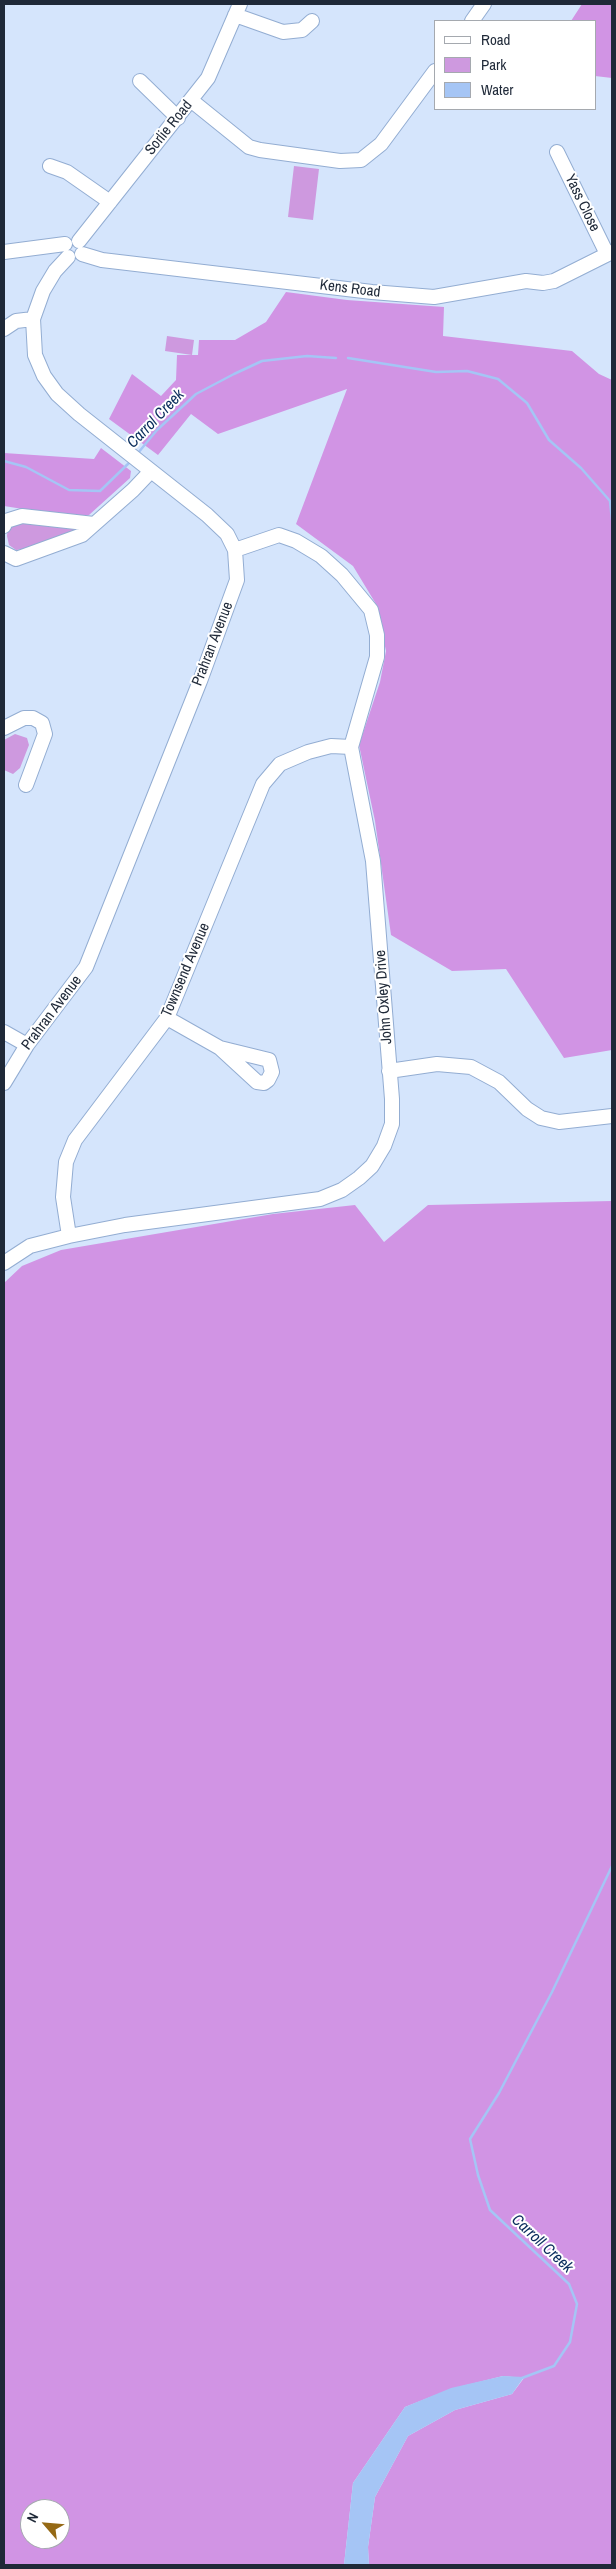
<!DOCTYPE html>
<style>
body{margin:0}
#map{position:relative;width:616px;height:2569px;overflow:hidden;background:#d5e5fc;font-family:"Archivo Narrow",sans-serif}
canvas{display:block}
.frame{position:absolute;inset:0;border:5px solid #1f2938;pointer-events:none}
.legend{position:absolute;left:434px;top:20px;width:162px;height:90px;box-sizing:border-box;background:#fff;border:1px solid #a5a9af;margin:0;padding:6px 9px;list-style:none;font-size:15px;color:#1f2938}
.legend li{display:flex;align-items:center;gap:10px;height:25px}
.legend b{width:25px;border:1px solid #a5a9af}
.north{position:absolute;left:20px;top:2499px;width:50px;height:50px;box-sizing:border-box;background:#fff;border:1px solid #a5a9af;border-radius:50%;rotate:297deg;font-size:14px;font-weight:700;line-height:20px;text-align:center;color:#1f2938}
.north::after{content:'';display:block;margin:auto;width:18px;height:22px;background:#956915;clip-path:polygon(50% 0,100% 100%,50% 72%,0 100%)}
</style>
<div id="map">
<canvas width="616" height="2569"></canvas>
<div class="frame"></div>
<ul class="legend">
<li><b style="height:6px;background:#fff"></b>Road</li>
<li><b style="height:14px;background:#ce99df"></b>Park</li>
<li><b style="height:14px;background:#a5c5f5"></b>Water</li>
</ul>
<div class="north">N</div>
</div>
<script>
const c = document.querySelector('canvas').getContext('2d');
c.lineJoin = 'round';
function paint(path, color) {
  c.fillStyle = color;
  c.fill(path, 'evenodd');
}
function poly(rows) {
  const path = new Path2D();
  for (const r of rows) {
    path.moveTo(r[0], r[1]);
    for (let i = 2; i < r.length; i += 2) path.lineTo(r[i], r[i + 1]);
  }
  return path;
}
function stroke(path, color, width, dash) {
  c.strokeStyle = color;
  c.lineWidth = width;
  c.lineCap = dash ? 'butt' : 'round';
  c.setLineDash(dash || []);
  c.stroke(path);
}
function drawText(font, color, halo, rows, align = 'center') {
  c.font = font + ' "Archivo Narrow",sans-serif';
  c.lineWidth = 4;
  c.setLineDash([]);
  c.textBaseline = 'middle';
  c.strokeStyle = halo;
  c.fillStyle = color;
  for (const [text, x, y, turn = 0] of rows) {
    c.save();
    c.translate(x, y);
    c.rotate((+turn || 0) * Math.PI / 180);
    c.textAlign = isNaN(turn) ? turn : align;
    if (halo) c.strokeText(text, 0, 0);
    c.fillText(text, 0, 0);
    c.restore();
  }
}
const green = poly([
 [294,166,319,169,313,220,288,217],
 [167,336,194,340,192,355,165,351],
 [20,520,75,529,75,531,27,549,16,550,9,545,7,536,8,527],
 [15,734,27,738,29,745,20,768,13,774,4,770,4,740]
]);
const forest = poly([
 [582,4,612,4,612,78,595,76,595,21,571,21],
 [286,292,347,300,444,307,443,336,572,351,599,374,612,380,612,1050,564,1058,506,969,452,971,391,935,375,821,359,745,380,682,386,651,376,604,353,566,296,524,347,389,218,434,191,414,158,455,109,419,132,374,161,396,176,380,177,355,198,355,199,340,235,340,266,322],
 [101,448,131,471,130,478,89,515,80,518,4,506,4,453,94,459],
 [612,1201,612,2565,369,2565,368,2547,375,2497,408,2436,455,2410,512,2394,524,2378,503,2376,451,2389,405,2407,353,2483,344,2565,4,2565,4,1283,22,1266,61,1250,273,1214,355,1205,384,1242,428,1205],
 [30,2509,60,2509,60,2539,30,2539]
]);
const water = poly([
 [503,2376,524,2377,512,2394,455,2410,408,2436,375,2497,368,2547,369,2565,344,2565,353,2483,405,2407,451,2388]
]);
const stream = poly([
 [348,358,436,372,467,371,498,379,527,403,549,440,581,468,610,501,612,520],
 [138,453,157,430,196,394,234,374,262,361,307,356,336,358],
 [4,461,26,467,69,490,100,491,131,461],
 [522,2378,554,2366,570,2342,577,2304,569,2284,490,2210,478,2175,470,2139,499,2093,552,1992,612,1866]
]);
const minor = poly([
 [235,15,283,32,302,30,312,21],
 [472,21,484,4],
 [140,81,178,118],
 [192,101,249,147,260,150,340,161,361,160,381,144,435,71],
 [557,152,607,254],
 [50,166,67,172,110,202],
 [79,241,208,78,240,4],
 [4,252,65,244],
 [82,254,102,260,372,292,434,297,526,281,543,283,554,281,612,252],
 [4,329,16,321,33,319],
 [4,526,6,521,22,516,94,524],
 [4,553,16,559,82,535,133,490,151,471],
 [4,728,24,718,33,718,42,723,45,734,26,785],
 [167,1018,220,1048,257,1082,264,1083,268,1080,272,1072,269,1060,220,1048],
 [4,1032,27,1045],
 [389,1071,437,1064,471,1067,499,1082,527,1109,541,1118,559,1122,612,1116],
 [4,1083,27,1045,86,967,200,681,237,580,235,550,227,534,207,515,79,414,57,394,44,376,35,355,33,319,43,291,55,271,68,257],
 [69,1236,63,1197,66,1162,75,1140,167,1018,263,784,280,764,308,752,331,746,351,747],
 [4,1263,30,1246,69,1236,125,1225,320,1199,342,1190,359,1178,372,1166,384,1146,392,1124,392,1099,373,861,351,747,377,657,377,635,371,610,342,575,321,556,296,541,279,535,235,550]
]);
const streetNames = [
 ["Sorlie Road",169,128,-51],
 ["Yass Close",582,203,64],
 ["Kens Road",350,289,7],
 ["Prahran Avenue",213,644,-69],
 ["Townsend Avenue",186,970,-67],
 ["John Oxley Drive",384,997,-94],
 ["Prahran Avenue",52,1013,-53]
];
const waterNames = [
 ["Carrol Creek",156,419,-46],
 ["Carroll Creek",542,2244,43]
];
paint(green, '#ce99df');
paint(forest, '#d194e4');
paint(water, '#a5c5f5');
stroke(stream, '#a5c5f5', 2.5);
stroke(minor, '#93add2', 16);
stroke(minor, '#fff', 14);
drawText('15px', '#1f2938', '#fff', streetNames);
drawText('italic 16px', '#0a2d5d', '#fff', waterNames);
</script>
